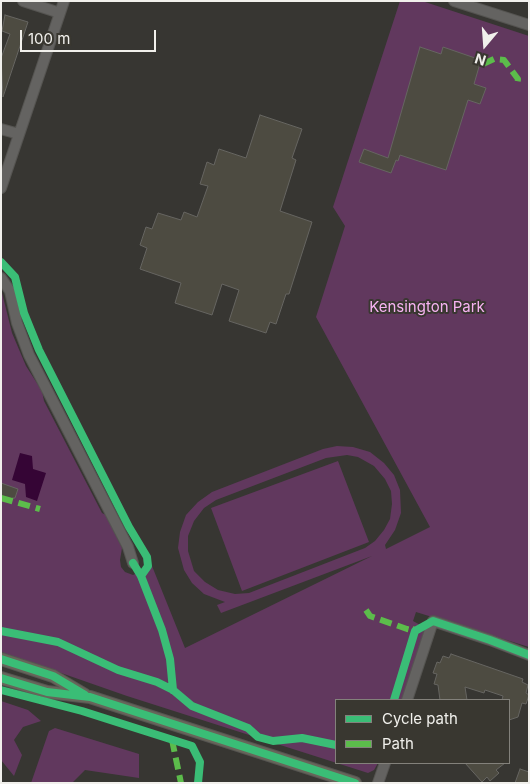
<!DOCTYPE html>
<style>
body{margin:0}
#map{position:relative;width:530px;height:784px;overflow:hidden;background:#373632;font-family:Inter,sans-serif}
canvas{display:block}
.frame{position:absolute;inset:0;border:2px solid #f1f0ec;pointer-events:none}
.legend{position:absolute;left:335px;top:699px;width:175px;height:65px;box-sizing:border-box;background:#393730;border:1px solid #83817b;margin:0;padding:6px 9px;list-style:none;font-size:15px;color:#f1f0ec}
.legend li{display:flex;align-items:center;gap:10px;height:25px}
.legend b{width:25px;border:1px solid #83817b}
.north{position:absolute;left:460px;top:20px;width:50px;height:50px;-webkit-text-stroke:4px #393730;paint-order:stroke;rotate:198deg;font-size:14px;font-weight:700;line-height:20px;text-align:center;color:#f1f0ec}
.north::after{content:'';display:block;margin:auto;width:18px;height:22px;background:#f1f0ec;clip-path:polygon(50% 0,100% 100%,50% 72%,0 100%)}
.scale{position:absolute;left:20px;top:30px;width:136px;height:22px;box-sizing:border-box;border:2px solid #f1f0ec;border-top:0;padding-left:6px;font-size:15px;line-height:18px;white-space:nowrap;color:#f1f0ec;-webkit-text-stroke:4px #393730;paint-order:stroke}
</style>
<div id="map">
<canvas width="530" height="784"></canvas>
<div class="frame"></div>
<ul class="legend">
<li><b style="height:6px;background:#3abd76"></b>Cycle path</li>
<li><b style="height:6px;background:#5cbc4b"></b>Path</li>
</ul>
<div class="north">N</div>
<div class="scale">100 m</div>
</div>
<script>
const c = document.querySelector('canvas').getContext('2d');
c.lineJoin = 'round';
function paint(path, color) {
  c.fillStyle = color;
  c.fill(path, 'evenodd');
}
function poly(rows) {
  const path = new Path2D();
  for (const r of rows) {
    path.moveTo(r[0], r[1]);
    for (let i = 2; i < r.length; i += 2) path.lineTo(r[i], r[i + 1]);
  }
  return path;
}
function stroke(path, color, width, dash) {
  c.strokeStyle = color;
  c.lineWidth = width;
  c.lineCap = dash ? 'butt' : 'round';
  c.setLineDash(dash || []);
  c.stroke(path);
}
function drawText(font, color, halo, rows, align = 'center') {
  c.font = font + ' Inter,sans-serif';
  c.lineWidth = 4;
  c.setLineDash([]);
  c.textBaseline = 'middle';
  c.strokeStyle = halo;
  c.fillStyle = color;
  for (const [text, x, y, turn = 0] of rows) {
    c.save();
    c.translate(x, y);
    c.rotate((+turn || 0) * Math.PI / 180);
    c.textAlign = isNaN(turn) ? turn : align;
    if (halo) c.strokeText(text, 0, 0);
    c.fillText(text, 0, 0);
    c.restore();
  }
}
const green = poly([
 [400,1,422,1,529,36,529,647,416,612,413,621,424,627,424,637,403,700,336,700,336,763,378,763,374,770,368,773,127,696,1,652,1,289,12,333,26,366,42,391,44,401,102,513,106,515,122,548,120,560,121,567,125,572,133,575,152,566,185,648,372,556,221,613,217,605,225,602,204,594,192,583,184,570,178,548,180,532,186,515,198,502,212,492,323,449,337,446,353,447,370,452,384,463,394,475,400,490,401,513,395,530,385,545,386,549,430,527,316,317,345,226,333,207],
 [347,455,358,457,374,466,385,479,391,491,392,504,390,519,384,530,375,541,365,548,249,593,235,594,218,590,205,582,194,571,188,551,188,536,194,521,204,508,216,500,326,458],
 [338,461,369,542,242,591,211,508],
 [1,701,28,710,41,721,23,727,14,740,22,755,14,776,1,760],
 [55,728,139,754,139,778,85,770,72,783,31,783,49,731]
]);
const water = poly([
 [20,453,32,456,33,469,46,473,37,501,26,497,25,484,12,480]
]);
const building = poly([
 [5,15,28,22,3,97,1,58,10,34,2,31,5,15],
 [420,47,441,54,443,47,481,60,474,84,486,88,480,104,468,100,446,170,400,155,398,161,396,160,391,173,359,162,364,149,388,158,420,47],
 [260,115,302,129,292,158,296,160,280,211,312,222,289,294,286,294,276,324,270,322,266,333,229,321,239,290,222,284,212,315,175,303,181,283,140,269,147,248,140,245,146,227,152,229,158,213,181,220,184,212,197,217,208,186,200,184,207,162,214,165,219,149,246,158,260,115],
 [1,483,18,489,15,498,12,498,11,500,1,497,1,483],
 [451,654,523,679,522,682,528,685,526,693,529,695,526,704,522,703,518,717,509,720,509,700,502,700,503,696,485,690,484,693,465,687,467,700,440,700,438,685,434,684,437,674,433,673,437,662,440,663,443,656,449,658,451,654],
 [465,763,505,763,496,770,499,773,490,781,487,777,482,782,465,763],
 [520,769,529,772,529,783,515,783,520,769]
]);
const minor = poly([
 [23,1,60,13],
 [454,1,529,25],
 [1,129,19,134],
 [1,188,64,1],
 [1,278,10,291,17,323,29,355,128,547,133,563],
 [407,700,433,621,490,640,529,655],
 [378,783,385,763]
]);
const major = poly([
 [1,659,53,676,85,695],
 [1,678,47,692,90,697,355,783]
]);
const quiet = poly([
 [483,64,494,59,504,60,518,79,517,86],
 [1,498,40,509],
 [366,610,370,616,407,629,415,631,416,627],
 [172,740,181,783]
]);
const cycleway = poly([
 [1,262,15,277,24,313,39,350,129,527,147,557,148,566,141,576],
 [133,563,141,576,162,630,170,659,173,690],
 [1,631,58,642,118,670,157,682,173,690,192,706,248,728,258,737,273,741,302,738,336,745],
 [1,659,53,676,85,695],
 [1,678,47,692,90,697,355,783],
 [1,690,82,711,192,746,200,762,198,783],
 [394,700,415,631,433,621,490,640,529,655]
]);
const parkNames = [
 ["Kensington Park",427,307]
];
paint(green, '#61385e');
paint(water, '#350535');
paint(building, '#4d4b41');
stroke(building, '#666561', 1);
stroke(minor, '#555451', 12);
stroke(major, '#555451', 14);
stroke(minor, '#646361', 10);
stroke(major, '#67655a', 12);
stroke(quiet, '#5cbc4b', 6, [12, 6]);
stroke(cycleway, '#3abd76', 8);
drawText('15px', '#f7b3f2', '#393730', parkNames);
</script>
